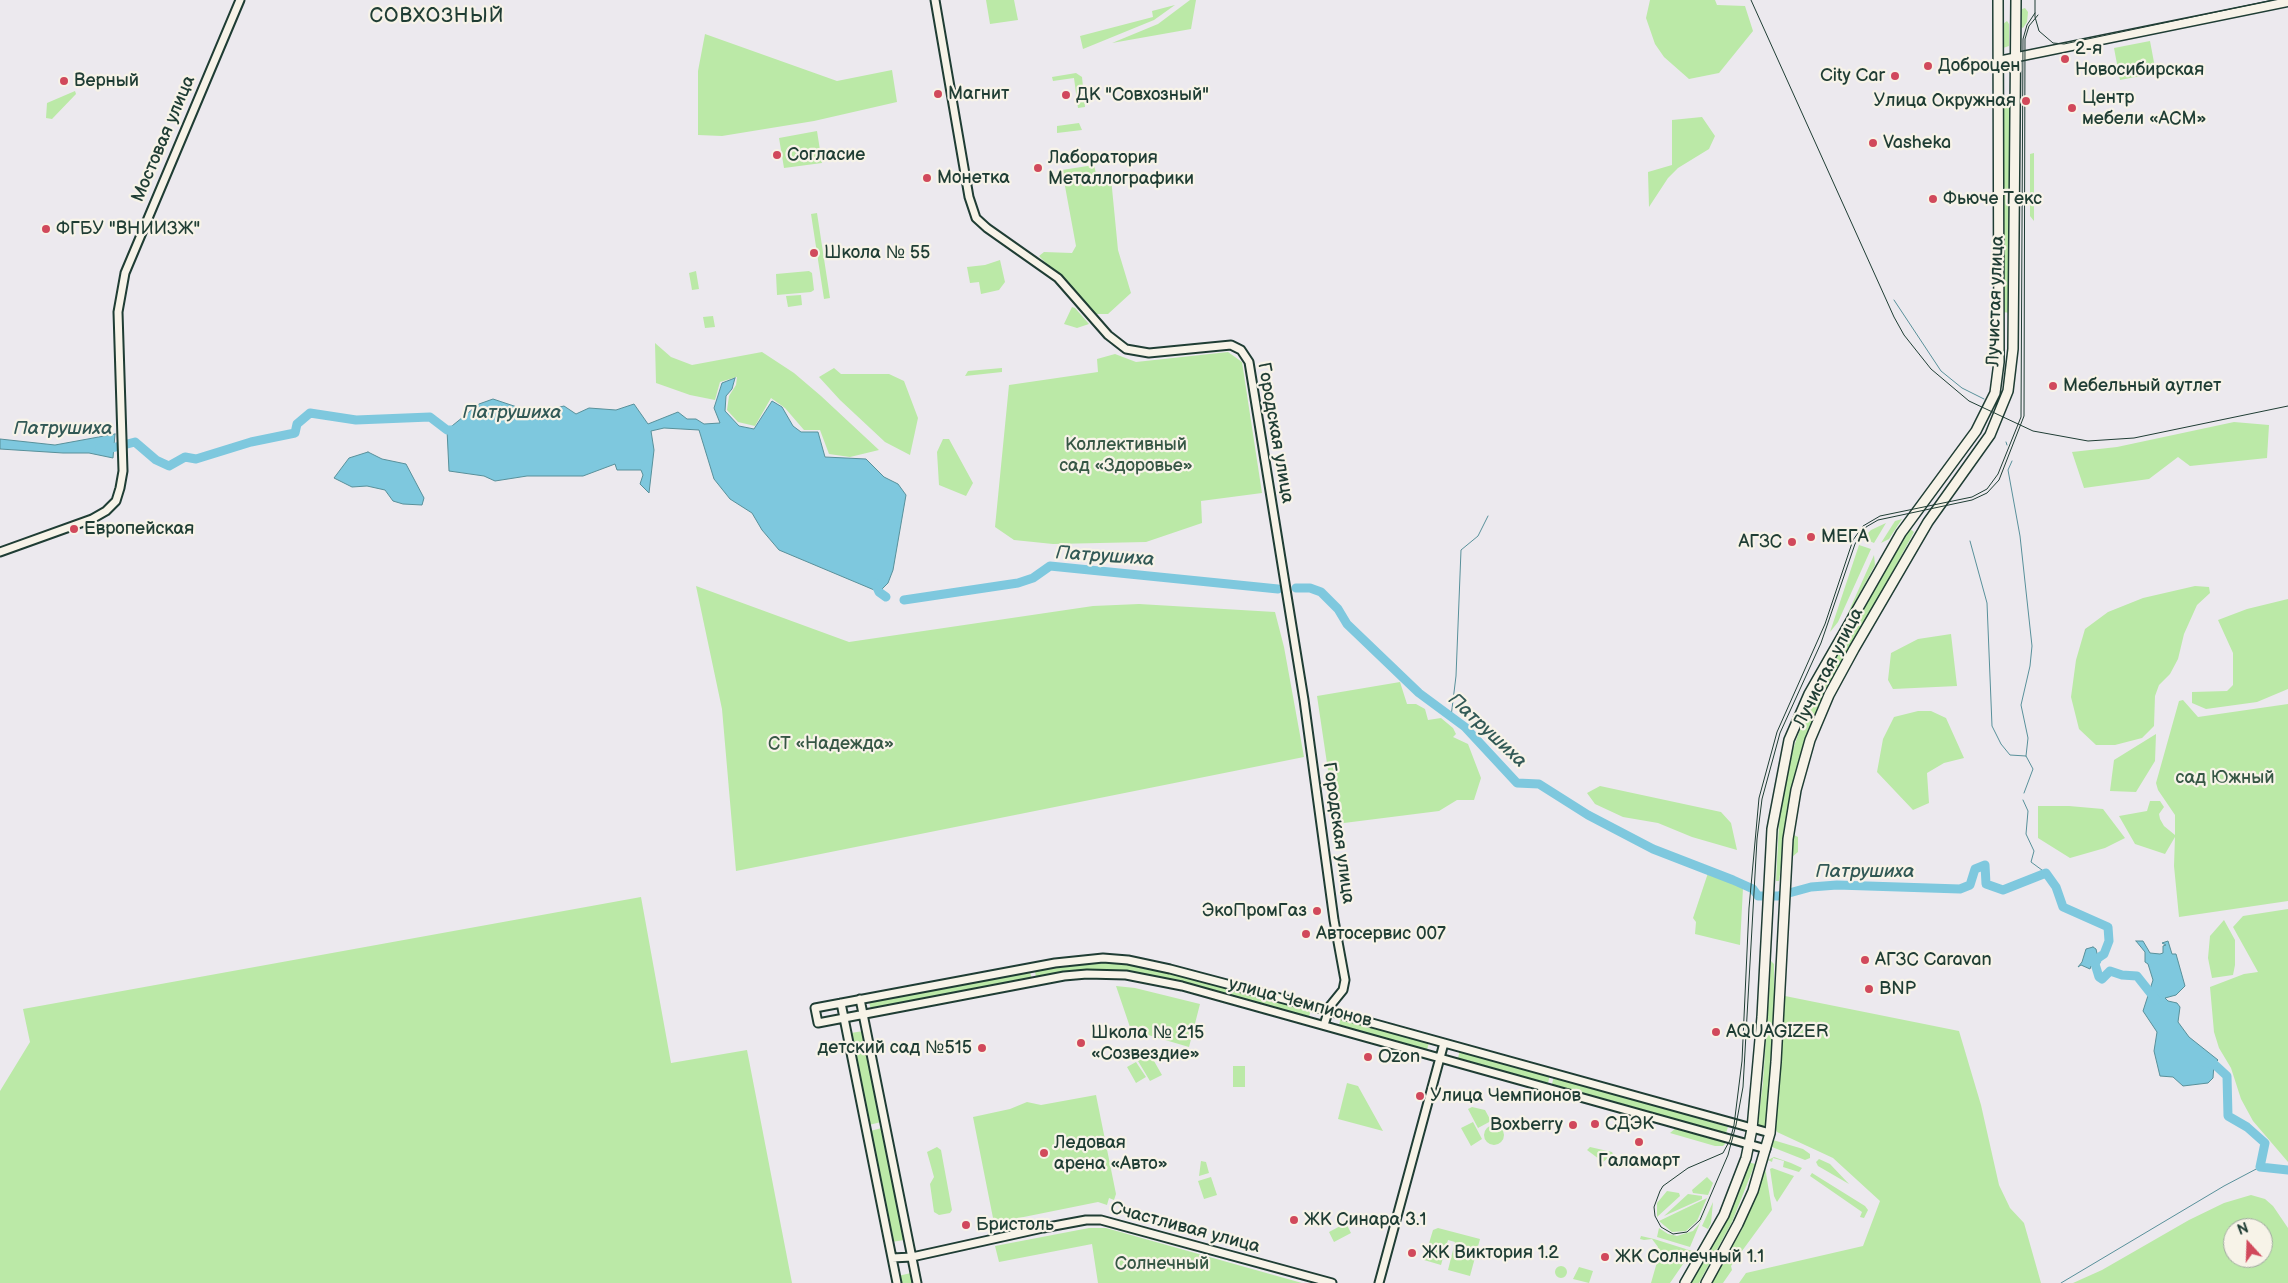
<!DOCTYPE html>
<meta charset="utf-8">
<style>
body{margin:0}
#map{position:relative;width:2288px;height:1283px;overflow:hidden;background:#ece9ee;font-family:"Balsamiq Sans",sans-serif}
canvas{display:block}
.north{position:absolute;left:2223px;top:1218px;width:50px;height:50px;box-sizing:border-box;background:#f7f3e8;border:1px solid #a1aaa0;border-radius:50%;rotate:340deg;font-size:14px;font-weight:700;line-height:20px;text-align:center;color:#1f3d34}
.north::after{content:'';display:block;margin:auto;width:18px;height:22px;background:#d1495b;clip-path:polygon(50% 0,100% 100%,50% 72%,0 100%)}
</style>
<div id="map">
<canvas width="2288" height="1283"></canvas>
<div class="north">N</div>
</div>
<script>
const c = document.querySelector('canvas').getContext('2d');
c.lineJoin = 'round';
function paint(path, color) {
  c.fillStyle = color;
  c.fill(path, 'evenodd');
}
function poly(rows) {
  const path = new Path2D();
  for (const r of rows) {
    if (r.length === 3) {
      path.moveTo(r[0] + r[2], r[1]);
      path.arc(r[0], r[1], r[2], 0, 2 * Math.PI);
      continue;
    }
    path.moveTo(r[0], r[1]);
    for (let i = 2; i < r.length; i += 2) path.lineTo(r[i], r[i + 1]);
  }
  return path;
}
function stroke(path, color, width, dash) {
  c.strokeStyle = color;
  c.lineWidth = width;
  c.lineCap = dash ? 'butt' : 'round';
  c.setLineDash(dash || []);
  c.stroke(path);
}
function drawText(font, color, halo, rows, align = 'center') {
  c.font = font + ' "Balsamiq Sans",sans-serif';
  c.lineWidth = 4.5;
  c.setLineDash([]);
  c.textBaseline = 'middle';
  c.strokeStyle = halo;
  c.fillStyle = color;
  for (const [text, x, y, turn = 0] of rows) {
    c.save();
    c.translate(x, y);
    c.rotate((+turn || 0) * Math.PI / 180);
    c.textAlign = isNaN(turn) ? turn : align;
    if (halo) c.strokeText(text, 0, 0);
    c.fillText(text, 0, 0);
    c.restore();
  }
}
const green = poly([
 [986,0,1014,0,1018,20,990,24],
 [1190,0,1196,0,1191,29,1112,43,1158,24],
 [1650,0,1715,0,1717,5,1745,6,1753,31,1719,73,1689,79,1664,57,1655,44,1646,18],
 [1175,5,1154,20,1083,49,1080,36,1153,17,1152,11],
 [2025,8,2028,12,2027,22,2023,28,2021,27,2022,9],
 [2007,21,2009,24,2009,46,2003,48,2003,24],
 [705,34,837,81,892,70,897,102,814,121,722,136,698,135,698,71],
 [2150,41,2156,73,2120,80,2114,48],
 [1076,73,1082,77,1085,107,1078,108,1074,78,1053,81,1052,77],
 [75,91,76,94,52,119,46,118,47,103],
 [2002,97,2009,97,2011,313,2002,312],
 [1702,117,1715,136,1709,149,1678,168,1668,178,1649,207,1648,172,1672,165,1672,120],
 [1079,123,1082,130,1057,133,1057,126],
 [817,131,822,163,784,168,779,138],
 [2034,153,2034,221,2030,216,2030,154],
 [1094,165,1097,178,1111,178,1118,250,1131,293,1108,314,1095,314,1039,256,1044,252,1072,253,1076,246,1062,170],
 [817,213,830,298,824,299,811,214],
 [1000,260,1005,282,999,290,981,294,979,282,970,283,967,267,985,265],
 [696,271,699,289,692,290,689,273],
 [809,271,812,273,814,290,811,292,777,295,776,274],
 [801,295,802,305,788,307,786,296],
 [1072,307,1075,308,1089,324,1077,328,1064,324],
 [713,316,715,327,705,328,703,317],
 [655,343,671,357,692,365,762,352,794,373,821,396,879,450,850,457,829,454,820,430,804,430,785,408,771,398,755,426,738,422,727,410,729,396,736,385,737,377,720,382,715,400,690,395,656,383],
 [1228,352,1242,362,1262,493,1201,501,1202,523,1146,542,1053,544,1014,540,995,527,1009,385,1098,372,1097,359,1115,354,1136,362],
 [834,368,841,374,889,374,904,381,918,418,910,455,885,442,840,400,819,377],
 [1002,368,1002,372,965,376,968,371],
 [2234,422,2269,425,2267,458,2190,466,2178,457,2149,479,2084,488,2072,452,2117,447],
 [943,439,949,439,973,483,966,496,939,485,937,452],
 [1902,519,1889,539,1881,543,1895,521],
 [1886,523,1874,543,1863,538,1871,530],
 [1909,528,1914,532,1825,697,1812,725,1793,785,1779,881,1776,881,1779,824,1789,761,1798,735,1819,685],
 [1859,545,1871,549,1838,622,1830,632],
 [1874,555,1875,565,1827,654,1844,622],
 [696,586,849,642,1093,606,1139,604,1275,612,1284,647,1304,757,736,871,722,709],
 [2195,586,2209,587,2210,593,2197,605,2184,634,2178,659,2170,674,2159,685,2155,696,2154,726,2142,738,2115,745,2096,745,2079,729,2071,697,2076,660,2085,629,2108,612,2143,598],
 [2288,599,2288,689,2257,702,2206,709,2192,703,2192,692,2227,691,2233,685,2233,653,2218,620,2247,609],
 [1951,634,1957,686,1893,689,1888,680,1891,653,1918,639],
 [1400,682,1407,704,1416,704,1425,709,1428,720,1441,718,1453,728,1456,734,1453,737,1468,744,1481,778,1474,800,1457,800,1439,811,1336,824,1317,696],
 [2183,700,2198,717,2288,704,2288,901,2179,917,2174,866,2175,837,2165,854,2135,844,2119,816,2147,811,2150,801,2160,801,2164,807,2159,814,2160,819,2164,826,2175,835,2175,815,2158,790,2156,783,2179,701],
 [1918,711,1931,711,1946,718,1964,758,1944,763,1927,773,1929,803,1913,810,1877,772,1883,739,1894,717],
 [2156,734,2155,761,2136,792,2110,791,2114,760],
 [1600,786,1721,812,1731,823,1737,850,1692,837,1658,823,1623,817,1595,804,1587,793],
 [2038,806,2069,806,2103,809,2125,838,2105,848,2070,858,2038,838],
 [1794,835,1798,837,1798,852,1792,857,1791,882,1789,882],
 [1708,873,1743,888,1740,945,1695,934,1696,922,1693,918],
 [641,897,671,1063,747,1050,792,1283,0,1283,0,1091,30,1042,23,1009],
 [2288,909,2288,1162,2253,1121,2241,1099,2231,1068,2219,1048,2214,1032,2210,987,2244,974,2258,972,2233,927,2243,916],
 [2224,920,2235,940,2235,965,2233,975,2212,978,2208,958,2210,936],
 [1771,961,1774,964,1774,1036,1767,1125,1765,1127,1759,1125,1758,1122,1763,1082],
 [1099,962,1123,962,1157,968,1311,1009,1309,1017,1155,976,1125,971,1071,972,1036,978,1035,971],
 [1030,972,1032,979,871,1010,869,1002],
 [1116,986,1135,988,1200,1004,1189,1047,1131,1030],
 [1785,996,1959,1031,1981,1105,1999,1185,2010,1208,2024,1223,2041,1283,1739,1283,1746,1273,1863,1246,1880,1201,1833,1158,1777,1132,1775,1128],
 [1341,1017,1429,1042,1427,1050,1339,1025],
 [863,1031,881,1122,869,1125,851,1033],
 [1460,1050,1550,1075,1548,1083,1458,1058],
 [1150,1054,1162,1075,1150,1081,1138,1061],
 [1136,1062,1146,1077,1136,1083,1127,1067],
 [1233,1066,1245,1066,1245,1087,1233,1087],
 [1554,1076,1728,1127,1726,1133,1552,1084],
 [1347,1083,1358,1086,1383,1131,1338,1119],
 [1096,1095,1116,1194,1114,1200,1109,1198,1107,1205,1098,1202,994,1223,973,1117,1010,1109,1027,1102,1041,1105],
 [1472,1107,1485,1110,1491,1121,1478,1128,1468,1109],
 [1473,1122,1482,1139,1471,1146,1461,1128],
 [1494,1135,10],
 [882,1128,904,1240,892,1242,870,1131],
 [1676,1128,1725,1142,1725,1144,1723,1146,1715,1146,1670,1133],
 [1773,1140,1803,1149,1810,1154,1810,1158,1805,1160,1772,1147,1770,1145],
 [937,1147,941,1150,952,1210,950,1213,939,1215,934,1212,930,1184,934,1177,927,1152],
 [1590,1147,1612,1152,1613,1154,1603,1162,1587,1150],
 [1774,1157,1791,1163,1802,1168,1799,1172,1783,1167,1784,1161,1773,1158,1772,1162,1768,1160],
 [1819,1159,1830,1164,1849,1184,1818,1166,1816,1162],
 [1201,1161,1206,1162,1209,1173,1199,1176],
 [1748,1162,1755,1164,1732,1222,1699,1283,1691,1283,1723,1226,1739,1192],
 [1765,1167,1772,1210,1731,1266,1732,1270,1723,1283,1710,1283,1742,1229],
 [1772,1168,1794,1176,1777,1202,1774,1196,1770,1169],
 [1812,1173,1865,1206,1868,1210,1864,1218,1860,1217,1862,1212,1810,1176],
 [1211,1177,1217,1195,1204,1199,1198,1181],
 [1707,1177,1713,1183,1708,1195,1693,1193,1692,1190],
 [1667,1191,1679,1193,1680,1196,1657,1217,1657,1203],
 [1688,1194,1702,1196,1702,1199,1664,1216],
 [2251,1195,2265,1199,2273,1206,2288,1228,2288,1283,2073,1283,2102,1270,2189,1220,2224,1203],
 [2233,1228,2263,1228,2263,1258,2233,1258],
 [1707,1198,1697,1221,1686,1231,1672,1232,1659,1221],
 [1710,1199,1690,1247,1657,1237,1659,1228,1668,1234,1677,1236,1693,1231,1699,1224],
 [1713,1202,1711,1223,1708,1229,1702,1226],
 [1346,1223,1351,1233,1334,1242,1329,1232],
 [1089,1228,1106,1228,1302,1283,1098,1283,1092,1244,999,1262,995,1246],
 [1438,1228,1480,1239,1470,1276,1448,1270,1455,1242,1448,1240,1441,1265,1424,1260,1433,1230],
 [1641,1236,1654,1239,1692,1251,1670,1283,1651,1283,1659,1255,1656,1251,1658,1247,1652,1239,1644,1240,1640,1239],
 [1561,1272,6],
 [1579,1267,1593,1271,1589,1283,1573,1279],
 [911,1273,913,1283,900,1283,898,1276]
]);
const water = poly([
 [735,378,732,389,726,396,725,411,739,426,754,429,772,401,782,407,793,426,801,432,818,432,825,457,866,459,884,477,898,484,906,495,893,570,888,583,879,592,779,550,762,530,752,513,730,499,714,479,699,430,664,428,651,431,654,450,649,493,640,484,643,475,641,470,617,470,615,464,583,476,527,476,495,481,484,476,449,471,447,430,479,404,493,399,535,413,564,406,576,414,589,408,616,410,634,404,648,424,678,412,687,419,696,419,704,424,720,423,714,408,722,383,735,378],
 [115,434,113,458,89,453,63,453,0,449,0,439,55,445,115,434],
 [368,452,382,459,406,464,424,498,422,505,403,504,393,501,385,490,367,486,352,487,334,478,349,458,368,452],
 [2136,941,2143,941,2150,953,2160,954,2163,953,2163,946,2166,945,2162,943,2168,941,2172,954,2176,954,2185,986,2176,995,2165,998,2168,1001,2177,1003,2180,1007,2178,1022,2189,1037,2218,1060,2214,1064,2213,1078,2208,1083,2183,1086,2173,1077,2160,1076,2154,1051,2157,1032,2143,1011,2153,980,2148,964,2145,962,2145,952,2136,941],
 [2093,947,2096,949,2099,962,2102,959,2096,969,2098,971,2096,971,2094,967,2091,966,2090,969,2081,965,2078,967,2082,962,2086,949,2093,947]
]);
const stream = poly([
 [1894,300,1941,371,1962,388,1984,399],
 [2006,442,2007,445],
 [2012,461,2008,470,2020,536,2032,646,2030,666,2021,705,2028,738,2026,756],
 [1970,541,1987,603,1992,726,2001,744,2010,755,2026,756,2033,769,2024,793],
 [1451,717,1456,676,1461,550,1478,536,1488,516],
 [2023,800,2028,811,2026,834,2034,851,2031,862,2046,873],
 [2061,1283,2224,1186,2260,1167]
]);
const river = poly([
 [100,448,112,448,135,442,156,460,169,466,185,457,196,459,251,442,295,433,297,424,310,413,356,420,430,417,447,430,459,430],
 [875,583,879,592,886,597],
 [1296,588,1310,588,1321,592,1338,609,1347,624,1419,693,1465,727,1517,783,1539,784,1588,815,1653,849,1733,880,1753,889,1758,896,1778,896,1811,887,1837,885,1960,889,1970,885,1975,869,1985,865,1986,884,2003,890,2046,873,2056,887,2063,907,2108,927,2109,941,2104,954,2098,958,2095,964,2099,977,2102,979,2110,971,2122,975,2137,976,2156,1000],
 [904,600,1018,583,1033,578,1050,566,1278,589],
 [2204,1062,2214,1064,2227,1076,2228,1116,2247,1127,2265,1143,2260,1167,2288,1170]
]);
const tertiary = poly([
 [935,0,969,197,976,218,987,228,1058,278,1108,335,1126,349,1149,353,1231,345,1241,350,1249,362,1304,700,1334,920,1345,980,1343,990,1330,1006,1324,1025],
 [0,552,92,519,106,511,116,501,120,488,123,471,118,312,125,273,240,0],
 [860,999,917,1283],
 [841,1003,897,1283],
 [1766,1149,1182,986,1126,975,1087,974,1064,976,818,1023,815,1008,1055,963,1103,958,1128,960,1170,969,1314,1007,1770,1133],
 [892,1258,912,1257,1043,1228,1086,1220,1101,1220,1332,1283],
 [1379,1283,1444,1043]
]);
const secondary = poly([
 [1998,61,2288,2]
]);
const primary = poly([
 [1685,1283,1724,1215,1746,1158,1752,1129,1762,1017,1772,829,1789,740,1809,694,1901,533,1976,431,1995,393,1999,362,1998,0],
 [1706,1283,1738,1224,1753,1191,1770,1133,1776,1062,1788,839,1796,790,1810,740,1829,695,1854,649,1928,522,1990,435,2008,391,2013,349,2016,0]
]);
const tram = poly([
 [2035,0,2035,17,2039,31,2053,43,2064,44,2273,0],
 [2035,13,2027,25,2023,39,2021,417,1998,474,1987,489,1972,497,1880,516,1863,526,1853,540,1825,624,1777,732,1759,798,1749,908,1742,1061,1734,1125,1730,1140,1723,1153,1688,1168,1663,1186,1660,1191,1654,1207,1655,1216,1661,1227,1673,1234,1687,1232,1700,1220,1728,1155,1736,1125,1743,1087,1757,839,1762,799,1780,733,1821,643,1855,544,1866,527,1878,520,1972,500,1987,493,1999,480,2024,416,2025,39,2029,26,2038,15]
]);
const rail = poly([
 [1751,0,1894,317,1904,335,1931,369,1969,401,2033,431,2088,441,2134,438,2288,406]
]);
const markers = [
 [2065,59,5,"#d1495b"],
 [1928,66,5,"#d1495b"],
 [1895,76,5,"#d1495b"],
 [64,81,5,"#d1495b"],
 [938,94,5,"#d1495b"],
 [1066,95,5,"#d1495b"],
 [2026,101,5,"#d1495b"],
 [2072,108,5,"#d1495b"],
 [1873,143,5,"#d1495b"],
 [777,155,5,"#d1495b"],
 [1038,168,5,"#d1495b"],
 [927,178,5,"#d1495b"],
 [1933,199,5,"#d1495b"],
 [46,229,5,"#d1495b"],
 [814,253,5,"#d1495b"],
 [2053,386,5,"#d1495b"],
 [74,529,5,"#d1495b"],
 [1811,537,5,"#d1495b"],
 [1792,542,5,"#d1495b"],
 [1317,911,5,"#d1495b"],
 [1306,934,5,"#d1495b"],
 [1865,960,5,"#d1495b"],
 [1869,989,5,"#d1495b"],
 [1716,1032,5,"#d1495b"],
 [1081,1043,5,"#d1495b"],
 [982,1048,5,"#d1495b"],
 [1368,1057,5,"#d1495b"],
 [1420,1096,5,"#d1495b"],
 [1595,1124,5,"#d1495b"],
 [1573,1125,5,"#d1495b"],
 [1639,1142,5,"#d1495b"],
 [1044,1153,5,"#d1495b"],
 [1294,1220,5,"#d1495b"],
 [966,1225,5,"#d1495b"],
 [1412,1253,5,"#d1495b"],
 [1605,1257,5,"#d1495b"]
];
const poiNames = [
 ["2-я",2075,49],
 ["Новосибирская",2075,70],
 ["Доброцен",1938,66],
 ["City Car",1885,76,"right"],
 ["Верный",74,81],
 ["Магнит",948,94],
 ["ДК \"Совхозный\"",1076,95],
 ["Центр",2082,98],
 ["мебели «АСМ»",2082,119],
 ["Улица Окружная",2016,101,"right"],
 ["Vasheka",1883,143],
 ["Согласие",787,155],
 ["Лаборатория",1048,158],
 ["Металлографики",1048,179],
 ["Монетка",937,178],
 ["Фьюче Текс",1943,199],
 ["ФГБУ \"ВНИИЗЖ\"",56,229],
 ["Школа № 55",824,253],
 ["Мебельный аутлет",2063,386],
 ["Европейская",84,529],
 ["МЕГА",1821,537],
 ["АГЗС",1782,542,"right"],
 ["ЭкоПромГаз",1307,911,"right"],
 ["Автосервис 007",1316,934],
 ["АГЗС Caravan",1875,960],
 ["BNP",1879,989],
 ["AQUAGIZER",1726,1032],
 ["Школа № 215",1091,1033],
 ["«Созвездие»",1091,1054],
 ["детский сад №515",972,1048,"right"],
 ["Ozon",1378,1057],
 ["Улица Чемпионов",1430,1096],
 ["СДЭК",1605,1124],
 ["Boxberry",1563,1125,"right"],
 ["Ледовая",1054,1143],
 ["арена «Авто»",1054,1164],
 ["Галамарт",1639,1161,"center"],
 ["ЖК Синара 3.1",1304,1220],
 ["Бристоль",976,1225],
 ["ЖК Виктория 1.2",1422,1253],
 ["ЖК Солнечный 1.1",1615,1257]
];
const streetNames = [
 ["Мостовая улица",164,139,-67],
 ["Лучистая улица",1996,301,-88],
 ["Городская улица",1275,433,80],
 ["Лучистая улица",1829,668,-63],
 ["Городская улица",1338,833,82],
 ["улица Чемпионов",1300,1003,15],
 ["Счастливая улица",1185,1228,15]
];
const parkNames = [
 ["Коллективный",1126,445],
 ["сад «Здоровье»",1126,466],
 ["СТ «Надежда»",831,744],
 ["сад Южный",2225,778],
 ["Солнечный",1162,1264]
];
const waterNames = [
 ["Патрушиха",512,413],
 ["Патрушиха",63,429],
 ["Патрушиха",1105,557,4],
 ["Патрушиха",1487,731,43],
 ["Патрушиха",1865,872]
];
const quarterNames = [
 ["СОВХОЗНЫЙ",437,17]
];
paint(green, '#bbe9a7');
paint(water, '#7ec8de');
stroke(water, '#58909a', 1);
stroke(stream, '#58909a', 1);
stroke(river, '#7ec8de', 9);
stroke(tertiary, '#1f3d34', 11);
stroke(secondary, '#1f3d34', 11);
stroke(primary, '#1f3d34', 12);
stroke(tertiary, '#f7f3e8', 7);
stroke(secondary, '#f7f3e8', 8);
stroke(primary, '#f7f3e8', 9);
stroke(tram, '#1f3d34', 1);
stroke(rail, '#1f3d34', 1);
for (const [x, y, r, color] of markers) {
  const dot = new Path2D();
  dot.arc(x, y, r, 0, 2 * Math.PI);
  c.fillStyle = color;
  c.fill(dot);
  stroke(dot, '#f7f3e8', 2);
}
drawText('18px', '#1f3d34', '#f7f3e8', poiNames, 'left');
drawText('18px', '#1f3d34', '#f7f3e8', streetNames);
drawText('18px', '#365745', '#f7f3e8', parkNames);
drawText('italic 19px', '#325956', '#f7f3e8', waterNames);
c.letterSpacing = '1px';
drawText('20px', '#1f3d34', '#f7f3e8', quarterNames);
c.letterSpacing = '0px';
</script>
